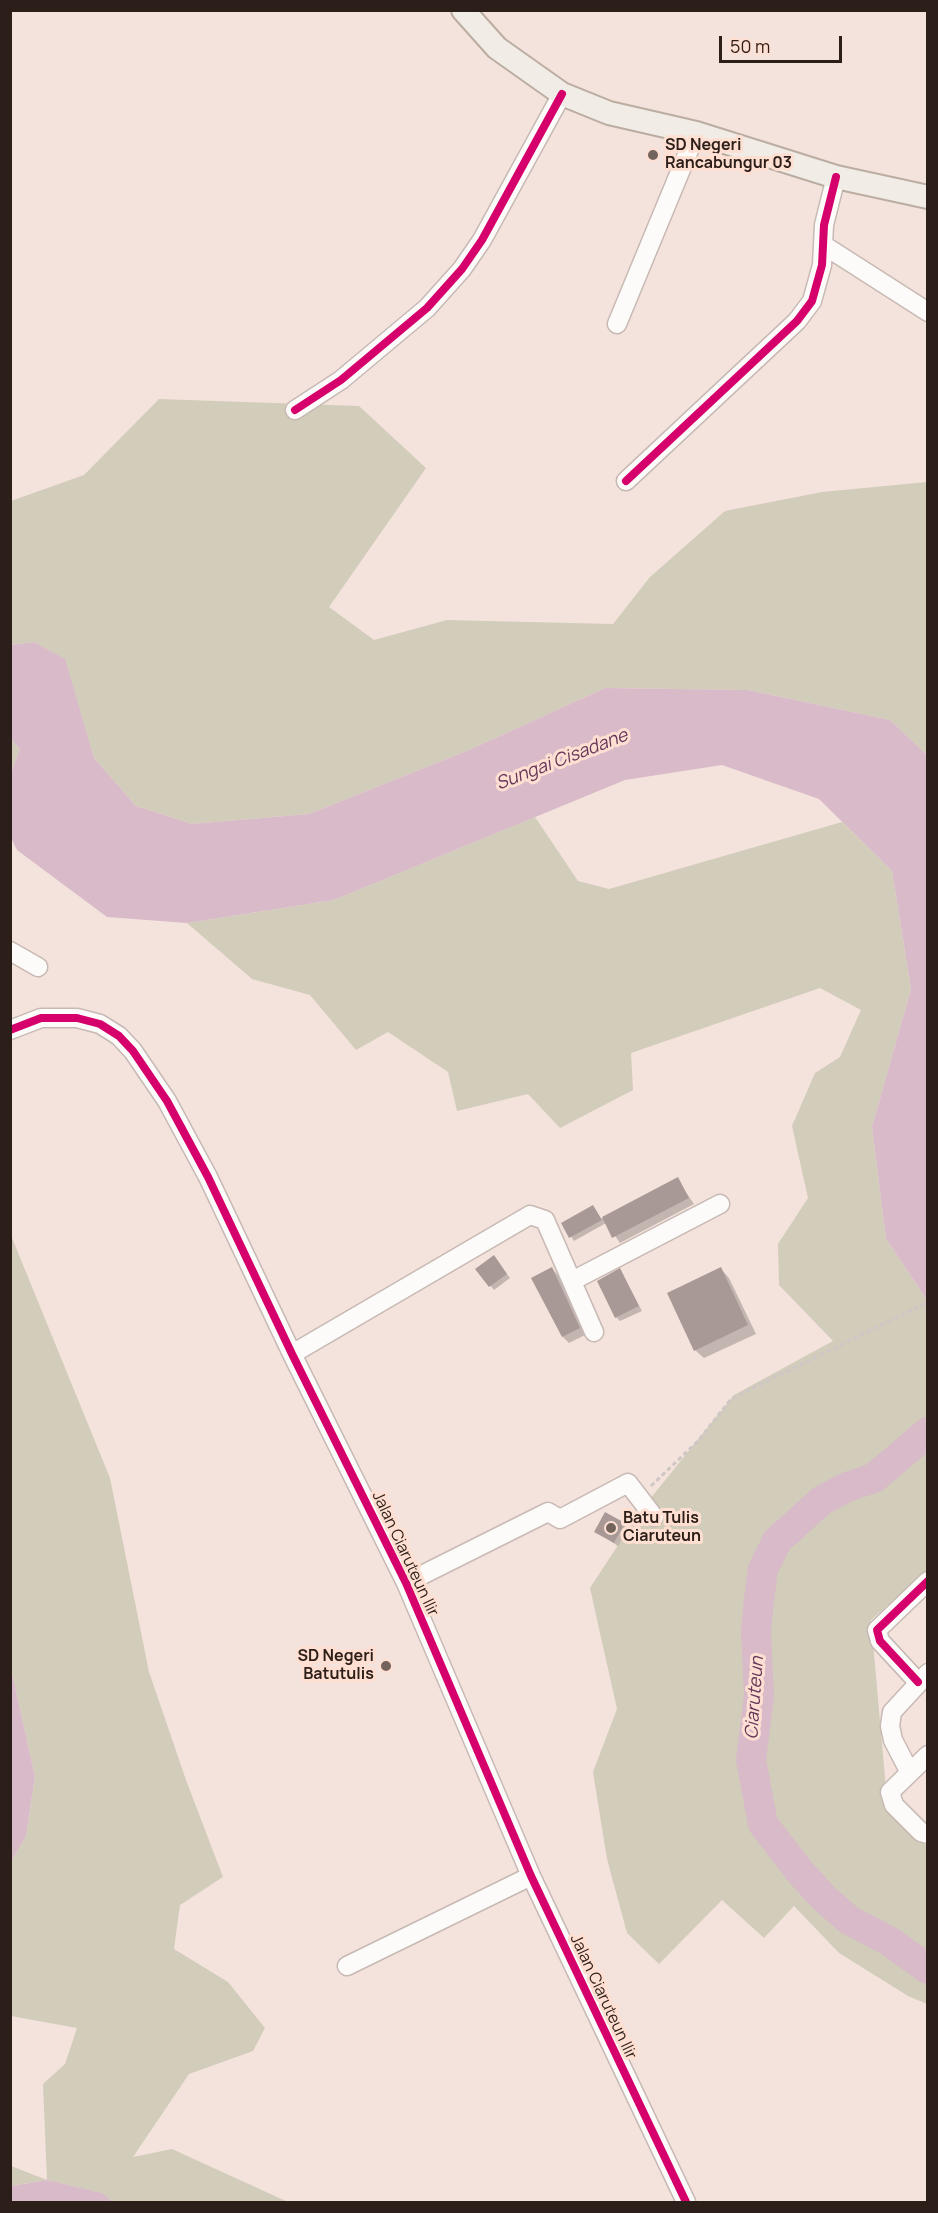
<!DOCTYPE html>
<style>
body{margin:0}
#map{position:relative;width:938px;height:2213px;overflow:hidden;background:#f4e3dc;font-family:Manrope,sans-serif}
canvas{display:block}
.frame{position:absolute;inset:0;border:12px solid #2c1e18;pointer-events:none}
.scale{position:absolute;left:719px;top:36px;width:123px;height:27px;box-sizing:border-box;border:3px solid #2c1e18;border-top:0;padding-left:8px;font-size:18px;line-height:21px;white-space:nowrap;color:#2c1e18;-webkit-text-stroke:4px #fedfd1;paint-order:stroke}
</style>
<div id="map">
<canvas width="938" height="2213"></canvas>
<div class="frame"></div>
<div class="scale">50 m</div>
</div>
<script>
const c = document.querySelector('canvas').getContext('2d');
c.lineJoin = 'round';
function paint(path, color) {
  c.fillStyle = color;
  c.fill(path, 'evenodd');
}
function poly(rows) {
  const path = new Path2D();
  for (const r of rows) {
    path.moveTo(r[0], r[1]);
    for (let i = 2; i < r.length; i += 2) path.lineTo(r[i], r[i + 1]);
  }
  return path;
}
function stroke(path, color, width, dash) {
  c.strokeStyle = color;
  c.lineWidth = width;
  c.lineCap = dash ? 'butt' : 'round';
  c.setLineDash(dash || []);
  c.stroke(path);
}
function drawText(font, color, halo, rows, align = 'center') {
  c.font = font + ' Manrope,sans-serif';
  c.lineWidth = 6;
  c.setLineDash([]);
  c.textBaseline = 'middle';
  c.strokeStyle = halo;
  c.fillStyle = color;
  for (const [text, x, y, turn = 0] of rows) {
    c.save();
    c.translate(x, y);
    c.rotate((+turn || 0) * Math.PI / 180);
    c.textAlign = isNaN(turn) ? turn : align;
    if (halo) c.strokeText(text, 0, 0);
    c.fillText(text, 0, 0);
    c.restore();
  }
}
const green = poly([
 [159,399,359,406,426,468,329,607,374,640,447,620,613,624,650,577,725,511,822,492,927,482,927,755,890,720,748,690,605,688,469,750,309,814,192,824,136,806,94,758,64,659,34,642,11,645,11,501,84,475],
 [11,739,20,749,11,773],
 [535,817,578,881,609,889,842,822,892,871,911,989,872,1127,886,1239,927,1300,928,1570,871,1620,886,1789,927,1846,927,2004,908,1996,839,1953,794,1906,764,1938,722,1900,659,1964,627,1933,607,1859,593,1772,617,1709,590,1588,641,1510,734,1395,833,1341,779,1285,778,1244,808,1198,792,1126,815,1073,840,1057,861,1010,820,988,631,1053,633,1090,560,1128,528,1094,457,1111,448,1072,388,1032,356,1050,310,995,252,979,187,923,334,900],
 [10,1233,110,1478,149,1672,186,1780,223,1877,180,1905,174,1949,228,1982,265,2028,253,2051,189,2074,133,2157,172,2149,288,2202,113,2202,101,2193,47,2180,11,2186,11,2166,47,2180,43,2084,65,2064,77,2028,11,2016,11,1862,26,1836,35,1777,10,1664]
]);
const water = poly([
 [34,642,65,659,94,758,136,806,192,824,309,814,469,750,605,688,748,690,890,720,927,755,927,1300,886,1239,872,1127,911,989,892,871,819,799,722,765,625,780,334,900,187,923,107,917,17,850,11,838,11,773,20,749,11,739,11,645],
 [10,1664,35,1777,26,1836,11,1862],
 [47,2180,102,2193,113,2202,11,2202,11,2186]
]);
const shadow = poly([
 [677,1179,694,1204,620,1243,606,1223,574,1241,563,1224,593,1207,601,1219],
 [497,1261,510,1278,494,1290,477,1269],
 [552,1269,558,1275,585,1335,569,1343,563,1337],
 [721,1269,729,1278,756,1334,704,1358,695,1350],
 [620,1270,642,1311,620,1321,616,1317],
 [606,1514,628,1528,618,1546,596,1531]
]);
const river = poly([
 [928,1432,874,1478,847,1487,821,1501,777,1541,763,1569,759,1600,756,1631,759,1696,751,1760,763,1824,801,1873,824,1898,849,1920,889,1941,928,1969]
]);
const building = poly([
 [678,1177,689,1198,612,1238,602,1217],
 [593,1205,602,1220,569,1238,561,1223],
 [494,1255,507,1274,489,1287,475,1269],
 [552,1267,580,1328,562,1337,531,1278],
 [721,1267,748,1325,694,1351,667,1293],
 [620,1268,639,1306,615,1318,597,1281],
 [605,1512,625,1523,614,1543,594,1532]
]);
const path = poly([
 [651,1486,698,1441,731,1399,928,1302]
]);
const minor = poly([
 [825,246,928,312],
 [617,324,696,133],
 [295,410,341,380,427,308,462,269,482,240,562,94],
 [626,481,797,321,812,301,822,265,824,225,836,177],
 [10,951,38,967],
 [10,1030,41,1018,77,1018,100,1024,119,1036,133,1051,167,1101,208,1177,292,1354,406,1583,531,1876,686,2202],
 [572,1281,720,1204],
 [292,1354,530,1215,545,1220,594,1332],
 [406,1583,548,1512,560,1519,628,1483,654,1517],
 [918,1682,880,1641,877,1630,928,1581],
 [928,1755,890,1792,894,1805,921,1832,928,1834],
 [909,1771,893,1740,890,1726,892,1712,928,1673],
 [347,1966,531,1876]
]);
const major = poly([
 [463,10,497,48,562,94,609,113,696,133,836,177,928,197]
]);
const cycleway = poly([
 [295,410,341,380,427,308,462,269,482,240,562,94],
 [626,481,797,321,812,301,822,265,824,225,836,177],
 [10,1030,41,1018,77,1018,100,1024,119,1036,133,1051,167,1101,208,1177,292,1354,406,1583,531,1876,686,2202],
 [918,1682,880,1641,877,1630,928,1581]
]);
const markers = [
 [653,155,6,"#72635d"],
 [611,1528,6,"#72635d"],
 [386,1666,6,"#72635d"]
];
const poiNames = [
 ["SD Negeri",665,146],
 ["Rancabungur 03",665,164],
 ["Batu Tulis",623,1519],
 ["Ciaruteun",623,1537],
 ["SD Negeri",374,1657,"right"],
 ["Batutulis",374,1675,"right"]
];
const streetNames = [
 ["Jalan Ciaruteun Ilir",405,1554,65],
 ["Jalan Ciaruteun Ilir",603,1997,65]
];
const waterNames = [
 ["Sungai Cisadane",562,760,-21],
 ["Ciaruteun",755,1698,-86]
];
paint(green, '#d2ccba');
paint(water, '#d8bac9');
paint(shadow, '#0003');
stroke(river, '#d8bac9', 30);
paint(building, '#a89997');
stroke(minor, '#c7b9b3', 21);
stroke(major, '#bbada1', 26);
stroke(path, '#cec7c6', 3, [4.5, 3]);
stroke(minor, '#fdfbfa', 18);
stroke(major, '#f1ece5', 22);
stroke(cycleway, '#d6006c', 8);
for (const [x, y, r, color] of markers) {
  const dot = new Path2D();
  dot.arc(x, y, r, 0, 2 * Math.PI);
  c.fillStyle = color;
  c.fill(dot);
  stroke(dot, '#fedfd1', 2);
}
drawText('bold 16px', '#2c1e18', '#fedfd1', poiNames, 'left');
drawText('16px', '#2c1e18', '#fedfd1', streetNames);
drawText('italic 18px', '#66375a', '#fedfd1', waterNames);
</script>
